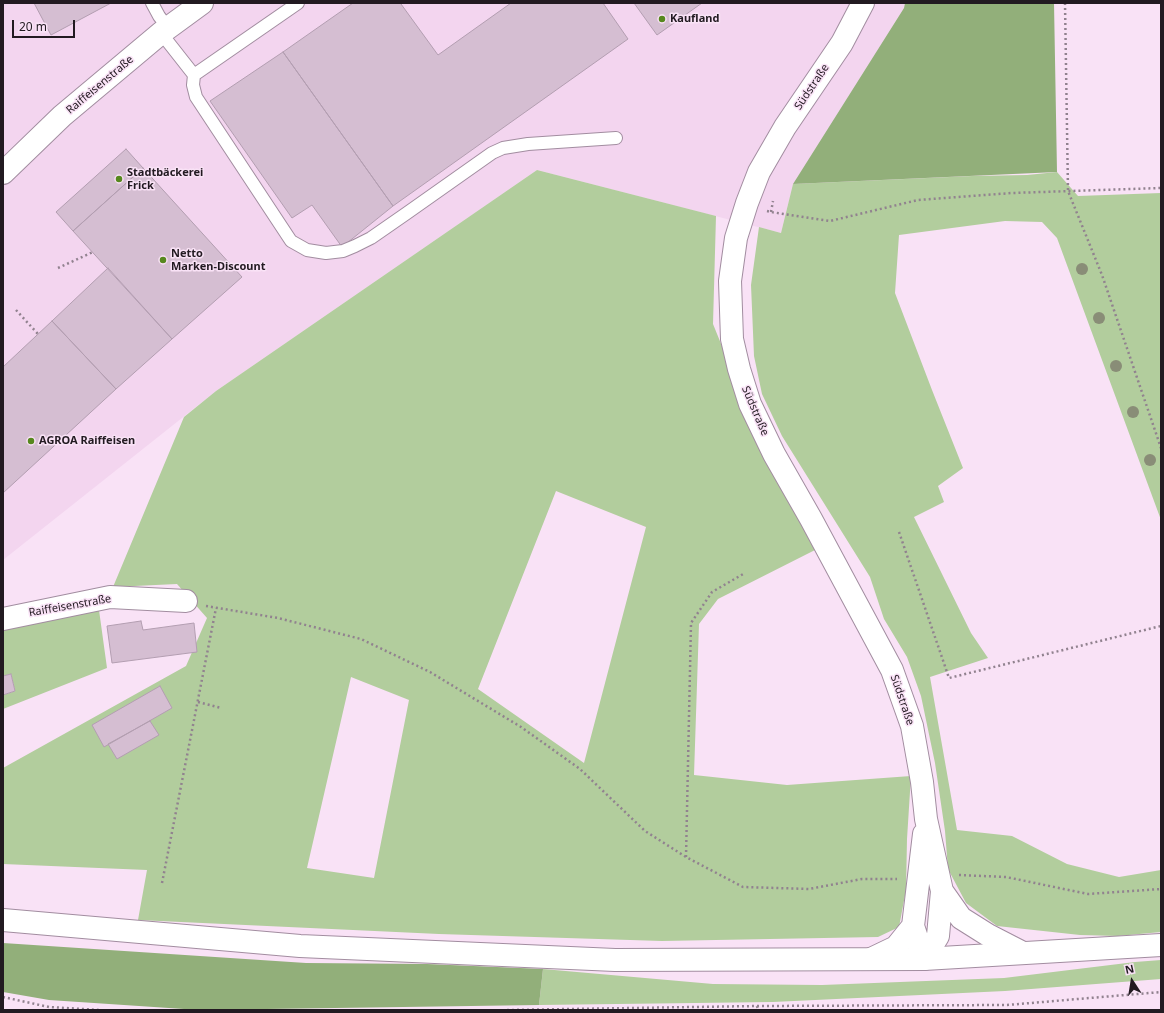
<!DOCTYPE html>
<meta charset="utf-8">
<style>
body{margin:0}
#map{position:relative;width:1164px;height:1013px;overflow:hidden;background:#f9e2f6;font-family:"Noto Sans",sans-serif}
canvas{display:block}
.frame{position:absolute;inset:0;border:4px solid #221a21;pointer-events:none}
.north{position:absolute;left:1112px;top:961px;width:40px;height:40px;-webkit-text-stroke:3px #f9e2f6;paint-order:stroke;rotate:348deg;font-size:11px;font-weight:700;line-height:16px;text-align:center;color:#221a21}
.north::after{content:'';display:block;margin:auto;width:14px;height:18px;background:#221a21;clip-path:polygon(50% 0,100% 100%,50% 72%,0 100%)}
.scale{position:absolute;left:12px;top:20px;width:63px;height:18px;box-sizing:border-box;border:2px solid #221a21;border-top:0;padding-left:5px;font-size:12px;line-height:14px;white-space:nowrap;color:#221a21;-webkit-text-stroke:3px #f9e2f6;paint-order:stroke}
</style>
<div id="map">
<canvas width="1164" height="1013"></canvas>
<div class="frame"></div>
<div class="north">N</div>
<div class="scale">20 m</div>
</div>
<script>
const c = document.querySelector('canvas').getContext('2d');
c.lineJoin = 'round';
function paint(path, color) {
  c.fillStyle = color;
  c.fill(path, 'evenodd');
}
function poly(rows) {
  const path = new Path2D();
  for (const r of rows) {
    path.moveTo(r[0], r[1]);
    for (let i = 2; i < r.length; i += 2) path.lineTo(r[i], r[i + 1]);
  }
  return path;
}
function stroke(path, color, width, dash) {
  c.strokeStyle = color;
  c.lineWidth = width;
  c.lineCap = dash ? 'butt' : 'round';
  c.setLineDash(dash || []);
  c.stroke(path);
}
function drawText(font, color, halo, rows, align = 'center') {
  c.font = font + ' "Noto Sans",sans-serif';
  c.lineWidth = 3;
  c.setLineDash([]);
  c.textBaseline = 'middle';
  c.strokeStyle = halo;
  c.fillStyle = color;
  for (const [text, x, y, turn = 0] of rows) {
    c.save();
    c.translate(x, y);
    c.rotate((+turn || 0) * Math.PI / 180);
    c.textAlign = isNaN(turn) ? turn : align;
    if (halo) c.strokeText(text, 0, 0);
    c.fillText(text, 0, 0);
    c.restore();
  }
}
const built = poly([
 [3,3,905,3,904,8,793,184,781,233,537,170,216,391,3,560]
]);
const green = poly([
 [537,170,716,216,713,324,777,482,817,549,718,599,699,624,694,775,787,785,911,776,907,839,906,890,899,927,878,937,662,941,439,934,138,920,147,870,3,864,3,768,186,666,207,618,177,584,113,587,184,417,216,391],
 [556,491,646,527,584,763,478,689],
 [351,677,409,700,374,878,307,868],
 [1057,172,1078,196,1161,193,1161,520,1057,238,1042,222,1005,221,899,235,895,293,932,390,963,468,938,486,944,502,914,517,971,633,988,658,930,677,957,830,1012,836,1067,864,1119,877,1161,870,1161,932,1118,936,1080,935,997,926,966,903,948,869,945,831,935,763,921,696,907,657,884,619,870,577,782,436,762,394,754,356,751,285,759,227,781,233,793,184,972,176,1027,175],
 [99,610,107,668,3,709,3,695,15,691,11,674,3,676,3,630],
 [1161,960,1161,979,1005,991,773,1002,539,1005,543,969,713,984,822,985,1004,978,1135,962]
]);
const forest = poly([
 [905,3,1054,3,1057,172,793,184,904,8],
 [3,943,306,963,427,964,543,969,539,1005,199,1010,49,1000,3,992]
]);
const building = poly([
 [34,3,111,3,51,35,34,3],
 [353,3,403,3,401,4,438,55,511,3,603,3,628,39,393,206,283,52,353,3],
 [634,3,702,3,657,35,634,3],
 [283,52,393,206,342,247,312,205,292,218,210,101,283,52],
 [126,149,143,168,73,231,56,212,126,149],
 [143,168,242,277,172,339,73,231,143,168],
 [108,268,172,339,116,389,52,321,108,268],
 [52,321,116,389,3,493,3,367,52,321],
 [141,621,143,630,194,623,197,652,112,663,107,626,141,621],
 [11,674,15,691,3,695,3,676,11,674],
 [160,686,172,708,104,747,92,725,160,686],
 [150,721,159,735,117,759,108,744,150,721]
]);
const path = poly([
 [1065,3,1068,191,1102,275,1161,448],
 [767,211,771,212,830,221,918,200,1012,193,1161,188],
 [771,212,773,201],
 [58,268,93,252],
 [16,310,38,334],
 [899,532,949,678,1161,626],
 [206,606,278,618,361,639,430,672,521,727,580,769,645,831,686,857,743,887,809,889,862,879,897,879],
 [198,702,221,708],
 [686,857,691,623,712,592,745,573],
 [959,875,1006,877,1088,894,1161,889],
 [162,883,216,608],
 [3,997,49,1007,100,1010],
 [757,1006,1007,1005,1161,992],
 [507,1010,757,1006,758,1010]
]);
const service = poly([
 [152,3,159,16,168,28],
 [161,33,194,75,298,3],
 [194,75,193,85,196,97,291,241,307,250,326,253,343,251,355,246,371,238,407,213,492,153,503,148,528,144,616,138]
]);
const minor = poly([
 [863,3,842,43,785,127,759,172,747,203,736,238,730,281,732,339,739,369,750,404,774,454,811,519,892,670,912,726,922,782,926,819,942,891,938,936,924,959],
 [3,173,62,116,161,33,202,3],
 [3,619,110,597,186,601],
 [924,834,913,926,924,959],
 [942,891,961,918,988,935,1023,953],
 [871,959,896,947,913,926]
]);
const secondary = poly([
 [3,920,300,946,615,960,924,959,1161,945]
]);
const trees = [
 [1082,269],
 [1099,318],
 [1116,366],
 [1133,412],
 [1150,460]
];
const markers = [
 [662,19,4,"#56881e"],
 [119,179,4,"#56881e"],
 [163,260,4,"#56881e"],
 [31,441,4,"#56881e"]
];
const poiNames = [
 ["Kaufland",670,19],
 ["Stadtbäckerei",127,173],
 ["Frick",127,186],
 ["Netto",171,254],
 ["Marken-Discount",171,267],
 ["AGROA Raiffeisen",39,441]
];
const streetNames = [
 ["Raiffeisenstraße",100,85,-40],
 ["Südstraße",812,87,-56],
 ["Südstraße",755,411,67],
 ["Raiffeisenstraße",70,606,-10],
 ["Südstraße",902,700,71]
];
paint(built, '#f3d5ef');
paint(green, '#b2cd9d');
paint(forest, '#92af7a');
paint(building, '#d5bed2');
stroke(building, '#b39eb1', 1);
stroke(service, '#a28da0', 14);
stroke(minor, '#a28da0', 24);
stroke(secondary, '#a28da0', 24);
stroke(path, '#91828f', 2.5, [2, 3]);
stroke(service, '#fff', 12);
stroke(minor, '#fff', 22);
stroke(secondary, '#fff', 22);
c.fillStyle = '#898d77';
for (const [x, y] of trees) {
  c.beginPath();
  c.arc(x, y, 6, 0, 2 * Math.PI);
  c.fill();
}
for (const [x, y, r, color] of markers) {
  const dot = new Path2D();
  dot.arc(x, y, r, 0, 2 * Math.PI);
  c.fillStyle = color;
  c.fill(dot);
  stroke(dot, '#f9e2f6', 1.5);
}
drawText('bold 11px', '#221a21', '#f9e2f6', poiNames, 'left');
drawText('11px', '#221a21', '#f9e2f6', streetNames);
</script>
